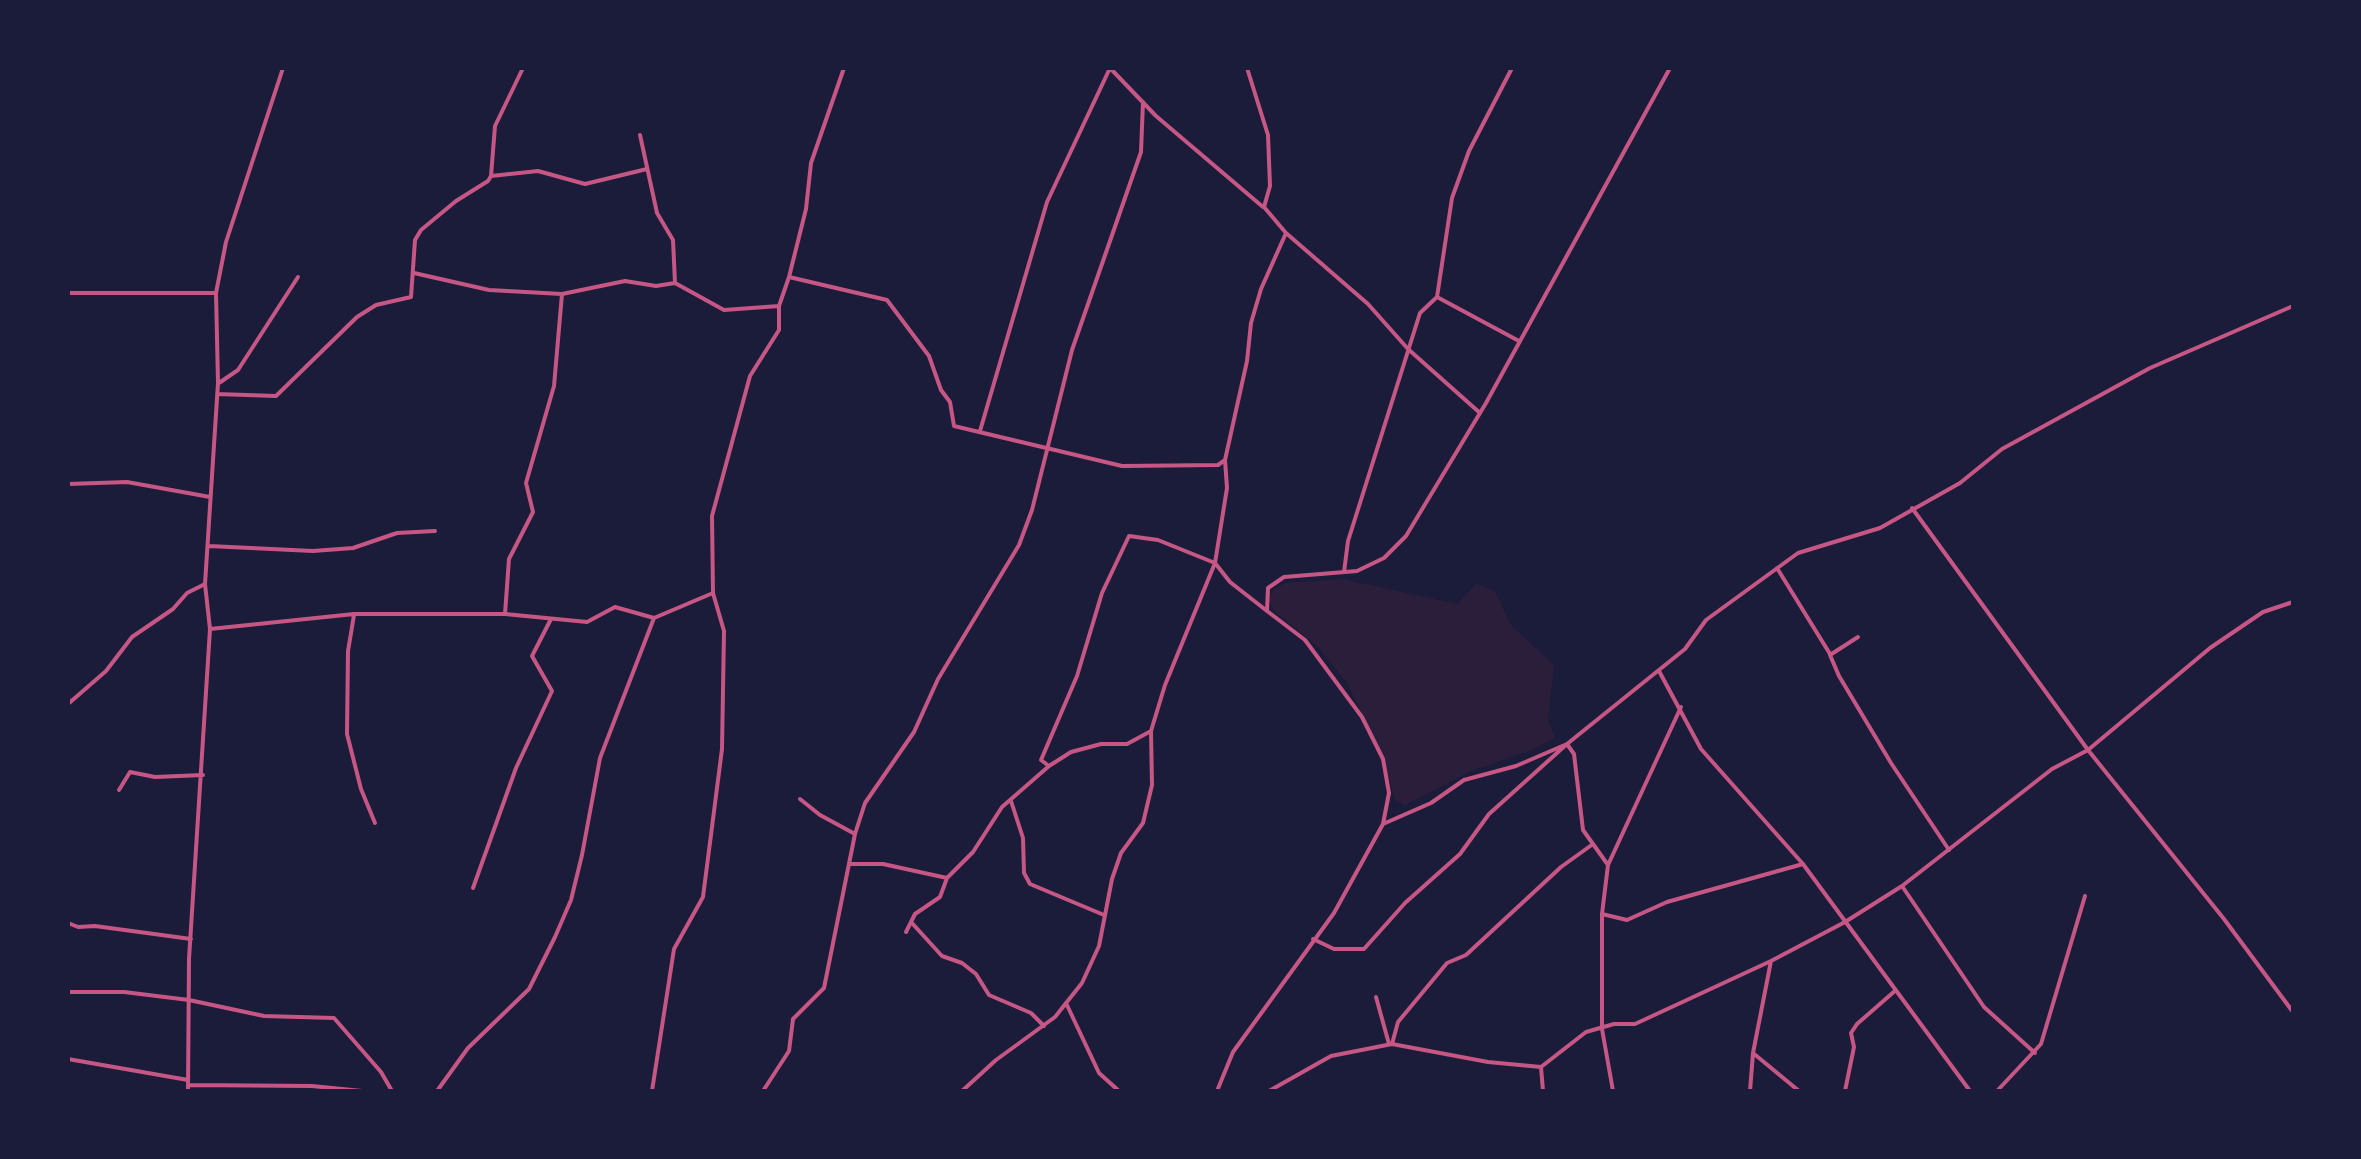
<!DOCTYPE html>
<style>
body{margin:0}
#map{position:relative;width:2361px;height:1159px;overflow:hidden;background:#1b1b3a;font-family:"DM Sans",sans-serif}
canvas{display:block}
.frame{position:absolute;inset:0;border:70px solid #1b1b3a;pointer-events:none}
</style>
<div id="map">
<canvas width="2361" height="1159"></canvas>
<div class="frame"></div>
</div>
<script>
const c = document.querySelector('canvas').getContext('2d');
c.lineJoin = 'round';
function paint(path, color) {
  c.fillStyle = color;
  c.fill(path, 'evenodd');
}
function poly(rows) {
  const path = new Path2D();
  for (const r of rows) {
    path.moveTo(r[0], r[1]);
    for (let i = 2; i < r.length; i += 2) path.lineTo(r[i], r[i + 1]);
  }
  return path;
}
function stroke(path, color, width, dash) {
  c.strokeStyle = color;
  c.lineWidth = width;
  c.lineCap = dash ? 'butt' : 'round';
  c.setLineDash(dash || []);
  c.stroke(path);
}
const green = poly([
 [1343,579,1457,604,1476,584,1495,591,1510,624,1554,665,1548,720,1555,738,1529,751,1471,771,1405,805,1395,800,1379,748,1347,683,1318,647,1274,611,1269,599,1274,589,1285,583]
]);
const minor = poly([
 [1512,68,1469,151,1452,198,1437,297,1519,341],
 [491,176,495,126,523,68],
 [1286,233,1368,304,1408,349,1480,413],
 [414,273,489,290,562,294,554,386,526,483,533,512,509,559,505,614],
 [789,277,806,209,811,163,844,68],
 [68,293,216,293],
 [562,294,625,281,656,286,675,283,673,240,657,213,640,135],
 [779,306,789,277,887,300,929,356,941,390,950,402,954,426,1122,466,1218,465,1225,460],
 [219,383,238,370,298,277],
 [217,394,276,396,357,317,376,305,411,297,415,240,421,230,456,201,488,181,491,176,538,171,585,184,647,169],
 [980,431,1047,202,1110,68,1156,116,1263,207],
 [68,484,127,482,210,497],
 [1912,508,2088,750,2224,919,2293,1012],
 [209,546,313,551,353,548,397,533,435,531],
 [1777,568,1830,654],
 [1344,572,1348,541,1420,313,1437,297],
 [354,615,348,651,347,734,361,789,375,823],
 [210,629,354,614,505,614,587,622,615,607,654,618,713,593],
 [1858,637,1830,655,1839,676,1891,763,1949,850],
 [1659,671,1701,749,1803,864],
 [68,704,106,671,132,637,173,609,187,593,205,584],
 [1049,766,1041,760,1077,676,1102,593,1129,536,1158,540,1215,563,1230,582,1267,611],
 [119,790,130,772,155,777,203,775],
 [800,799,820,815,855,834],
 [1011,801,1023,838,1024,873,1030,884,1104,915],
 [1383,824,1431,803,1464,780,1516,766,1567,744,1685,649,1706,620,1798,553,1880,528,1960,483,2002,449,2150,368,2293,306],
 [849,864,883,864,947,878],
 [1608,865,1681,707],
 [1902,886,1984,1007,2035,1053],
 [473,888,516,768,552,691,532,656,551,619],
 [1602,914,1627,920,1667,902,1803,864,1970,1091],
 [911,922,942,956,962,963,976,974,989,995,1031,1013,1044,1026],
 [68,923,78,927,95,926,191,939],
 [906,932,915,914,940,897,947,878,973,852,1002,807,1049,766,1071,752,1101,744,1127,744,1151,731],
 [1313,939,1334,949,1364,949,1405,903,1460,854,1489,814,1567,744,1574,754,1583,830,1608,865,1602,914,1602,1029,1613,1091],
 [68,992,124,992,189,1000,264,1016,334,1018,381,1072,392,1091],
 [1376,997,1389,1044],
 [1066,1003,1099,1073,1119,1091],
 [1392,1044,1398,1022,1447,963,1466,955,1561,867,1593,844],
 [1753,1053,1799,1091],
 [68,1059,188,1080],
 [1541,1067,1543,1091],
 [189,1085,312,1086,362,1091],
 [188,1091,189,959,210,629,205,584,218,383,216,293,226,242,283,68],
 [437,1091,468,1048,529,989,555,937,571,900,582,855,600,758,654,618],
 [652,1091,674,949,703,897,722,749,724,631,713,593,712,516,750,376,779,330,779,306,724,310,675,283],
 [763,1091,789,1051,793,1019,824,988,855,834,865,803,914,732,938,679,1019,545,1032,510,1072,350,1141,152,1143,102],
 [962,1091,996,1060,1055,1017,1082,983,1099,946,1112,879,1121,853,1143,823,1152,785,1151,731,1165,685,1215,563,1227,488,1225,460,1247,361,1251,323,1261,289,1286,233,1264,207,1270,186,1268,135,1247,68],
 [1217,1091,1233,1052,1334,913,1383,824,1389,793,1383,759,1362,717,1305,640,1267,611,1268,588,1284,577,1357,571,1384,558,1406,536,1486,403,1670,68],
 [1269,1091,1331,1056,1392,1044,1488,1062,1541,1067,1586,1032,1614,1024,1635,1024,1771,961,1845,922,1902,886,2052,769,2088,750,2210,648,2263,612,2293,602],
 [1750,1091,1753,1053,1771,961],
 [1845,1091,1854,1047,1851,1033,1857,1024,1896,990],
 [1997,1091,2041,1044,2085,896]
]);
paint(green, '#2a1e3b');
stroke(minor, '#c65784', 4);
</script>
